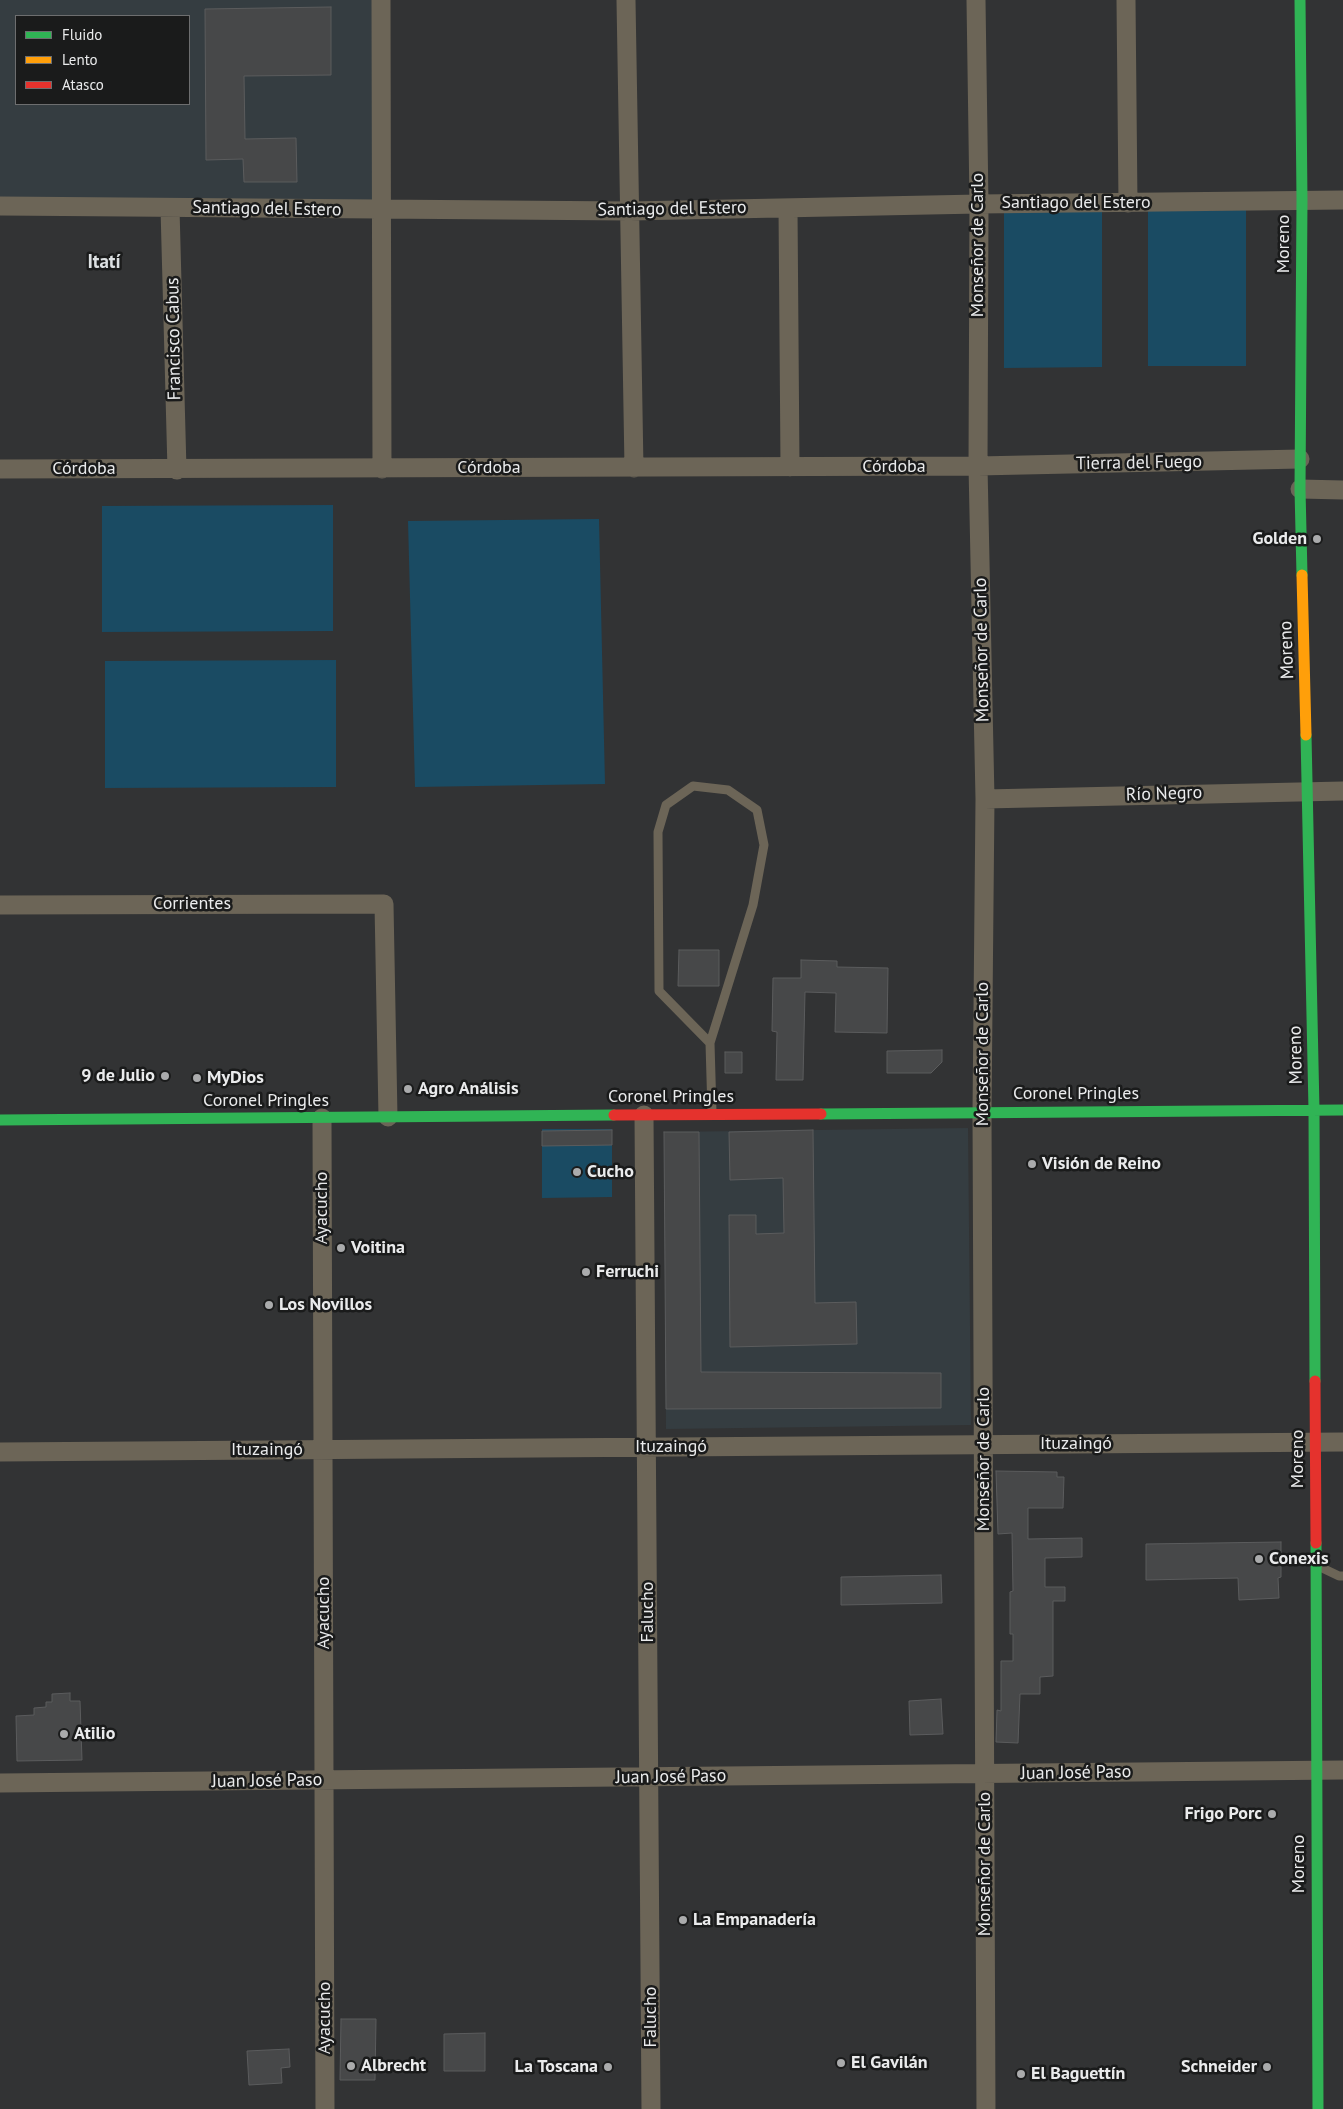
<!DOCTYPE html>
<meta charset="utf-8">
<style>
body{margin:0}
#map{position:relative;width:1343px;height:2109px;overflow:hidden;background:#323334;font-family:"PT Sans",sans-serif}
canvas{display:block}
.legend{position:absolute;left:15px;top:15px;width:175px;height:90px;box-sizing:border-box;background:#1a1b1b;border:1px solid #6d6e6f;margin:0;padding:6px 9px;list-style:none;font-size:15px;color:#eaebec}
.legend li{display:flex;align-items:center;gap:10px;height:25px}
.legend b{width:25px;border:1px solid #6d6e6f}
</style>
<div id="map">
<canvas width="1343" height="2109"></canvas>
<ul class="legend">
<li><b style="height:6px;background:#30b455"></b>Fluido</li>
<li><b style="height:6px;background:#ff9f0a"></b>Lento</li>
<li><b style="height:6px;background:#e5322d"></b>Atasco</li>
</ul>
</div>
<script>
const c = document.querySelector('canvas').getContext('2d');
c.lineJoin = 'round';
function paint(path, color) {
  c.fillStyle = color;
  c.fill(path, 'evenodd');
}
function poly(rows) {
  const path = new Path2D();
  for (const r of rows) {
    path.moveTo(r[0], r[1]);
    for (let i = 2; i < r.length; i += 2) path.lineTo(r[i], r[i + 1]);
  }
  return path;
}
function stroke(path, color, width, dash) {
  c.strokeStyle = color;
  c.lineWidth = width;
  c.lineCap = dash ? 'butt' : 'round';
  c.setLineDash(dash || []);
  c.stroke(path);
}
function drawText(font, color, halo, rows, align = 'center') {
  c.font = font + ' "PT Sans",sans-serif';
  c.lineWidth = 5;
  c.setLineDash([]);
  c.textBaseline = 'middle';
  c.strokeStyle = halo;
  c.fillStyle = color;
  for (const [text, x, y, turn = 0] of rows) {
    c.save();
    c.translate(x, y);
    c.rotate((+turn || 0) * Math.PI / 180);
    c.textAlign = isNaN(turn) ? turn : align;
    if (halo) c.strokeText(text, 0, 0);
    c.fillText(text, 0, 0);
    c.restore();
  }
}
const built = poly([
 [0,0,381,0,382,210,0,207],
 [16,16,189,16,189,104,16,104],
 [968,1128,971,1425,666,1429,664,1132]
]);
const green = poly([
 [1246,210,1246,366,1148,366,1148,211],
 [1102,211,1102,367,1004,368,1004,212],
 [333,505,333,631,102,632,102,506],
 [599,519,605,784,415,787,408,521],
 [336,660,336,787,105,788,105,661],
 [542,1129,612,1129,612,1197,542,1198]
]);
const building = poly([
 [331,7,331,75,244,76,245,139,296,138,297,182,244,182,243,159,206,160,205,9,331,7],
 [679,950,719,950,719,986,678,986,679,950],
 [801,960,837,961,837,967,888,968,887,1033,835,1032,836,993,805,992,803,1080,776,1080,777,1032,772,1031,773,978,801,978,801,960],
 [942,1050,942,1062,931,1073,887,1073,887,1051,942,1050],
 [725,1052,742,1052,742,1073,725,1073,725,1052],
 [612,1130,612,1145,542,1146,542,1131,612,1130],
 [813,1130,815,1303,856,1302,857,1344,730,1347,729,1215,756,1215,756,1234,784,1233,783,1178,730,1180,729,1132,813,1130],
 [664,1132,699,1132,701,1372,941,1373,941,1408,666,1409,664,1132],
 [996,1471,1057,1472,1057,1477,1064,1477,1063,1508,1028,1508,1028,1539,1082,1538,1082,1557,1045,1558,1045,1587,1065,1587,1065,1601,1053,1601,1053,1676,1040,1677,1040,1694,1020,1694,1018,1743,996,1742,997,1710,1001,1711,1001,1661,1013,1661,1013,1634,1010,1634,1010,1592,1013,1591,1012,1533,998,1534,996,1471],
 [1281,1542,1281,1577,1278,1578,1279,1598,1239,1600,1238,1578,1146,1580,1146,1544,1281,1542],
 [941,1575,942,1603,841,1605,841,1577,941,1575],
 [70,1693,70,1701,80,1701,82,1760,17,1761,16,1716,34,1715,34,1708,46,1707,46,1702,52,1702,52,1694,70,1693],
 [941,1699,943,1734,910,1735,909,1701,941,1699],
 [341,2019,376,2019,375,2080,340,2080,341,2019],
 [485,2033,485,2071,444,2071,444,2034,485,2033],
 [289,2049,290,2067,281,2068,282,2083,249,2085,247,2051,289,2049]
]);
const lane = poly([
 [710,1043,659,991,658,832,666,805,693,786,728,790,757,810,764,845,753,905,710,1043,712,1112],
 [1318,1566,1339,1576,1343,1576]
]);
const street = poly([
 [381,0,382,469],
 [626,0,634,468],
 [976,0,979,204,978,466,985,799,982,1112,986,2109],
 [1126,0,1128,203],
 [0,206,630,211,979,204,1343,200],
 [170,208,177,470],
 [788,208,790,467],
 [0,469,978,466,1300,459],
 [1300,489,1343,490],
 [985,799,1343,791],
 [0,905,384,904,388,1117],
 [644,1115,651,2109],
 [322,1118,325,2109],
 [0,1452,1343,1442],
 [0,1783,1343,1770]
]);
const fast = poly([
 [1300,0,1302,200,1300,489,1302,575],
 [1306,735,1314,1110,1315,1381],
 [821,1114,1343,1110],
 [0,1120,614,1115],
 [1316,1543,1318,2109]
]);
const slow = poly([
 [1302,575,1306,735]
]);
const jam = poly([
 [614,1115,821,1114],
 [1315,1381,1316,1543]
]);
const markers = [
 [1317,539,5,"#aaabac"],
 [165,1076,5,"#aaabac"],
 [197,1078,5,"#aaabac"],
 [408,1089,5,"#aaabac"],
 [1032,1164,5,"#aaabac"],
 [577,1172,5,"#aaabac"],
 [341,1248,5,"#aaabac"],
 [586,1272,5,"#aaabac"],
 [269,1305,5,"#aaabac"],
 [1259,1559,5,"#aaabac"],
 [64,1734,5,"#aaabac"],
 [1272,1814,5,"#aaabac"],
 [683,1920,5,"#aaabac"],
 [841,2063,5,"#aaabac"],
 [351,2066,5,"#aaabac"],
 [608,2067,5,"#aaabac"],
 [1267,2067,5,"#aaabac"],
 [1021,2074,5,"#aaabac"]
];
const streetNames = [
 ["Santiago del Estero",1076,203],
 ["Santiago del Estero",267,209,1],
 ["Santiago del Estero",672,209,-1],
 ["Moreno",1284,244,-90],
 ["Monseñor de Carlo",978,245,-90],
 ["Francisco Cabus",174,339,-91],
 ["Tierra del Fuego",1139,463,-1],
 ["Córdoba",894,467],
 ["Córdoba",489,468],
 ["Córdoba",84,469],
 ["Monseñor de Carlo",982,650,-91],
 ["Moreno",1287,650,-92],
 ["Río Negro",1164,794,-2],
 ["Corrientes",192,904],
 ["Monseñor de Carlo",983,1054,-90],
 ["Moreno",1296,1055,-91],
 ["Coronel Pringles",1076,1094],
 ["Coronel Pringles",671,1097],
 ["Coronel Pringles",266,1101],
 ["Ayacucho",322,1208,-90],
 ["Ituzaingó",1076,1444],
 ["Ituzaingó",671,1447],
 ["Ituzaingó",267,1450],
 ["Monseñor de Carlo",984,1459,-90],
 ["Moreno",1298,1459,-90],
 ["Falucho",648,1612,-90],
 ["Ayacucho",324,1613,-90],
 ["Juan José Paso",1076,1773,-1],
 ["Juan José Paso",671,1777,-1],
 ["Juan José Paso",267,1781,-1],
 ["Monseñor de Carlo",985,1864,-90],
 ["Moreno",1299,1864,-90],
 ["Falucho",651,2017,-90],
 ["Ayacucho",325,2018,-90]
];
const poiNames = [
 ["Golden",1307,539,"right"],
 ["9 de Julio",155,1076,"right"],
 ["MyDios",207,1078],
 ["Agro Análisis",418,1089],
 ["Visión de Reino",1042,1164],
 ["Cucho",587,1172],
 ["Voitina",351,1248],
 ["Ferruchi",596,1272],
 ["Los Novillos",279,1305],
 ["Conexis",1269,1559],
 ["Atilio",74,1734],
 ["Frigo Porc",1262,1814,"right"],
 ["La Empanadería",693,1920],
 ["El Gavilán",851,2063],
 ["Albrecht",361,2066],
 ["La Toscana",598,2067,"right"],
 ["Schneider",1257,2067,"right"],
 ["El Baguettín",1031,2074]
];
const neighbourhoodNames = [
 ["Itatí",104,263]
];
paint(built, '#353d41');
paint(green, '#1a4b63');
paint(building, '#474849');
stroke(building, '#5b5c5d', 1);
stroke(lane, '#6c6557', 9);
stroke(street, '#6c6557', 19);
stroke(fast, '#30b455', 11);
stroke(slow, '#ff9f0a', 11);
stroke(jam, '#e5322d', 11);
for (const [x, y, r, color] of markers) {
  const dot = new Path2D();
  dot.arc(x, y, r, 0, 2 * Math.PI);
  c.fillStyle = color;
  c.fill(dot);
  stroke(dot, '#1a1b1b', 2);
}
drawText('18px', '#eaebec', '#1a1b1b', streetNames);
drawText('bold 18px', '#eaebec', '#1a1b1b', poiNames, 'left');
drawText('bold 19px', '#dce0e2', '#1a1b1b', neighbourhoodNames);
</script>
